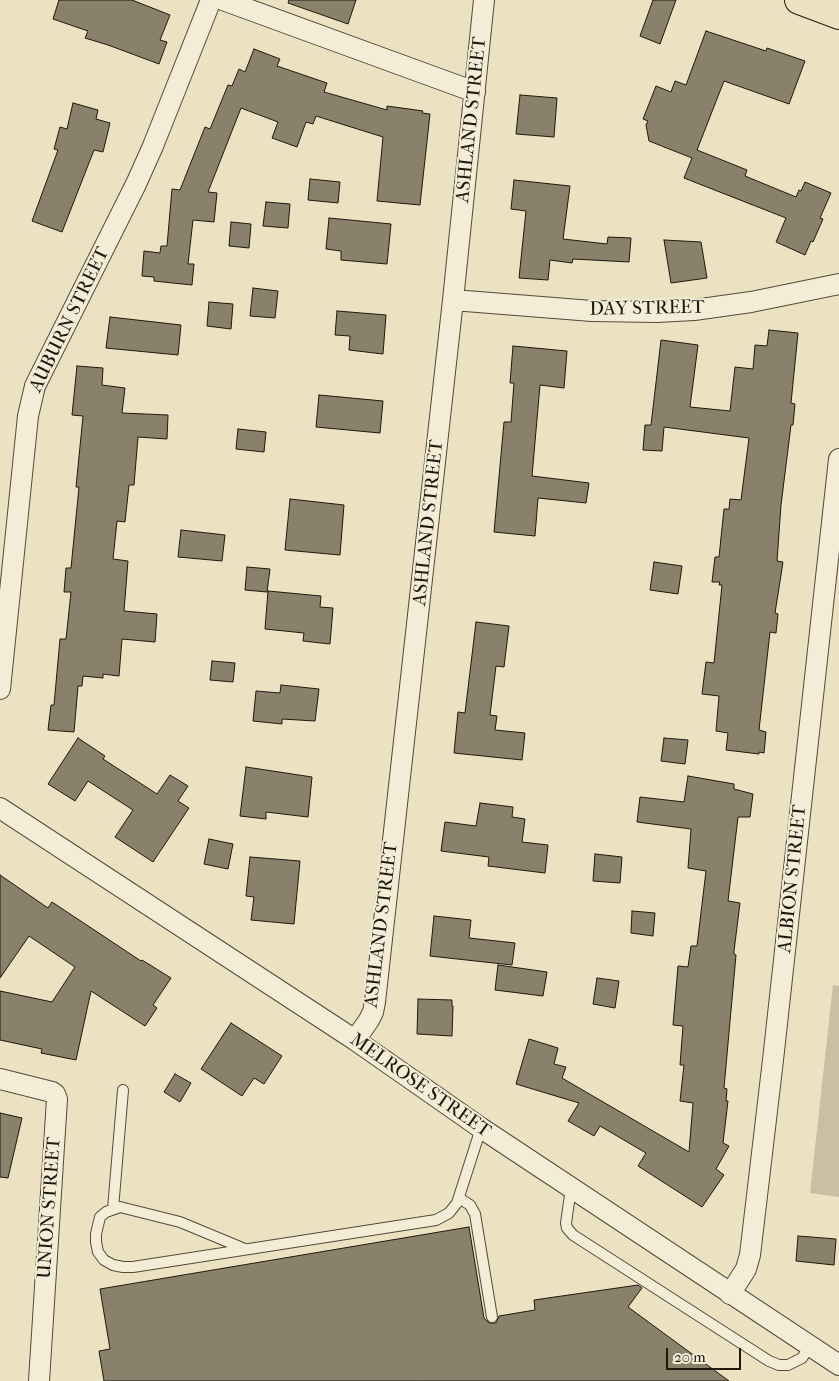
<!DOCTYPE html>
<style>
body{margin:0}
#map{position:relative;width:839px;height:1381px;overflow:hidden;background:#ece1c0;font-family:"IM FELL French Canon",serif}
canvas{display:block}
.scale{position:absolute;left:666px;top:1348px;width:75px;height:22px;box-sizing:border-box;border:2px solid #1f180f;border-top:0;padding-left:6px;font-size:15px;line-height:18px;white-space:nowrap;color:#1f180f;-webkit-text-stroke:4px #f3ecd6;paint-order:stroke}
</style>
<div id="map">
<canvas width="839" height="1381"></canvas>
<div class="scale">20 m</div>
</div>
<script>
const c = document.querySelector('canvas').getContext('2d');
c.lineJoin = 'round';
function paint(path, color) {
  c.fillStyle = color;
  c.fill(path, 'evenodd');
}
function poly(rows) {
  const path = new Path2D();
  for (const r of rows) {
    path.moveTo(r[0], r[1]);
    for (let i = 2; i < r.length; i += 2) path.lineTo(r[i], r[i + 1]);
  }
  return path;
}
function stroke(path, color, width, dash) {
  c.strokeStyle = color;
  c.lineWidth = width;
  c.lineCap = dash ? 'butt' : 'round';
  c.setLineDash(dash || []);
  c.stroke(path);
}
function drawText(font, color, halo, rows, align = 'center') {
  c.font = font + ' "IM FELL French Canon",serif';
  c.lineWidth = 4;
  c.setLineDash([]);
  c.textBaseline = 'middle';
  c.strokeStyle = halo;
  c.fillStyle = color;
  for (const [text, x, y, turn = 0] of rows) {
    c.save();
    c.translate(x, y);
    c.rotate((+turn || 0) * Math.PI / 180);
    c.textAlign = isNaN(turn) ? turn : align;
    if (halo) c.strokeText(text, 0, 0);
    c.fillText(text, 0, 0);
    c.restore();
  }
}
const green = poly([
 [833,985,839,986,839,1197,810,1193]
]);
const building = poly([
 [59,0,132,0,170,15,160,40,167,42,159,64,108,45,85,38,88,31,53,19,59,0],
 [289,0,356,0,348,24,288,3,289,0],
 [653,0,676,0,660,44,640,36,653,0],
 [706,31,766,51,767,48,805,61,789,104,724,81,697,150,747,170,745,176,796,197,799,190,801,191,805,182,831,193,820,218,823,219,813,242,811,241,805,255,776,242,786,218,684,178,692,158,649,141,646,125,648,121,643,119,656,86,671,92,675,81,686,85,706,31],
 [254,49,280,59,277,66,327,83,324,92,387,110,387,106,423,111,422,113,430,114,420,205,377,201,383,137,316,116,313,124,306,122,297,147,272,138,278,122,241,108,208,192,217,193,214,222,193,220,188,264,194,264,192,285,154,281,154,277,142,276,144,251,160,253,161,246,167,246,172,189,180,190,205,127,210,129,228,85,232,86,239,69,245,72,254,49],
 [520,95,557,98,554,137,516,134,520,95],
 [73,103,98,110,96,119,110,123,103,152,94,150,62,232,32,221,58,150,54,149,60,127,67,129,73,103],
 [310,179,340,182,338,203,308,200,310,179],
 [514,180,570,186,563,239,607,244,608,237,631,238,629,262,573,259,572,263,550,260,548,280,519,278,526,211,511,209,514,180],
 [266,202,290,204,288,228,263,226,266,202],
 [329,218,391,224,387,264,341,260,341,251,326,249,329,218],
 [231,222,251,224,249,248,229,246,231,222],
 [664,240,701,242,707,278,671,283,664,240],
 [253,288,278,291,275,318,250,316,253,288],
 [209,302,233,304,231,329,207,326,209,302],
 [337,311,386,315,383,354,349,350,350,336,335,335,337,311],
 [110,317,181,325,178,355,106,348,110,317],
 [769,330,798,333,791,403,795,404,793,425,791,425,781,505,777,561,783,562,775,613,778,614,776,633,770,632,759,730,766,732,764,753,759,752,759,754,726,750,728,733,716,731,719,696,702,694,706,662,714,663,722,585,719,585,720,582,712,582,715,557,719,557,724,509,729,509,730,499,741,500,749,438,664,427,662,451,643,450,645,425,651,425,661,340,698,345,690,407,730,411,735,367,753,369,755,345,767,346,769,330],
 [513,346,567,351,564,388,540,385,532,476,589,483,586,503,538,498,535,536,494,532,504,422,511,422,514,383,510,383,513,346],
 [77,366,103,368,102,385,125,388,122,413,168,415,167,439,138,437,134,485,129,485,125,522,117,521,113,559,128,561,124,611,157,614,155,642,122,639,119,676,103,674,103,678,83,676,82,686,78,686,74,732,48,730,51,705,54,705,60,639,66,639,71,592,64,592,66,568,71,568,79,487,76,487,83,416,72,415,77,366],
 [319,395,383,401,380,433,316,427,319,395],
 [238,429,266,432,264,452,236,449,238,429],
 [290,499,344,505,340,555,285,550,290,499],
 [181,530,225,535,222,561,178,557,181,530],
 [654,562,682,566,678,594,650,590,654,562],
 [247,567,270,569,267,592,245,590,247,567],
 [268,591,321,596,320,607,333,608,330,644,303,641,304,633,265,629,268,591],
 [476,622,509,626,504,667,496,666,490,715,497,716,495,730,525,733,522,760,454,753,458,712,465,713,476,622],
 [212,661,235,663,233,682,210,680,212,661],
 [281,685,319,689,315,721,282,719,282,724,253,721,256,691,280,693,281,685],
 [78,738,105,756,103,759,157,794,170,775,188,786,178,801,189,808,153,862,115,837,133,810,88,781,75,801,48,784,78,738],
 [664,738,688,740,685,764,661,761,664,738],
 [246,767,312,777,308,817,266,812,266,819,240,816,246,767],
 [688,776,734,784,734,789,753,794,750,817,738,817,728,901,740,903,734,951,734,954,736,955,724,1088,727,1089,726,1101,728,1101,723,1143,729,1146,716,1169,724,1175,702,1207,638,1166,646,1153,600,1126,594,1136,568,1121,579,1103,516,1084,529,1039,558,1048,554,1064,566,1067,562,1078,689,1152,693,1103,680,1101,684,1065,680,1065,683,1026,673,1025,678,966,688,967,691,946,697,946,706,871,688,868,691,829,637,822,640,797,684,802,688,776],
 [480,803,513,807,512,817,525,819,522,842,548,845,545,873,488,866,489,857,441,851,445,822,476,826,480,803],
 [209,839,233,844,228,869,204,864,209,839],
 [595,854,622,857,620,883,593,881,595,854],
 [250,857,300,861,294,924,251,920,254,897,246,896,250,857],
 [0,875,48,908,52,902,141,961,142,960,171,978,153,1005,157,1008,145,1026,91,991,76,1060,41,1053,42,1049,0,1040,0,991,52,1002,75,967,29,936,0,978,0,875],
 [632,911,655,913,653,936,631,933,632,911],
 [434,916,471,920,469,938,515,943,512,965,430,956,434,916],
 [498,965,547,972,543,996,495,990,498,965],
 [597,978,619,981,615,1008,593,1004,597,978],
 [418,999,452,1000,452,1006,453,1006,452,1036,417,1034,418,999],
 [231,1023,282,1056,264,1084,254,1078,242,1096,201,1069,231,1023],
 [175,1074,191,1083,180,1102,164,1092,175,1074],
 [0,1113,22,1118,8,1178,0,1177,0,1113],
 [469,1227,484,1318,489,1323,496,1323,499,1316,535,1310,534,1300,638,1285,642,1288,628,1307,729,1381,104,1381,99,1351,110,1349,100,1289,469,1227],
 [798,1236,836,1239,834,1265,796,1261,798,1236]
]);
const lane = poly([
 [571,1188,566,1223,567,1228,573,1235,769,1361,779,1365,788,1365,802,1358,810,1346],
 [459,1198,470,1205,475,1214,492,1317],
 [113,1209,123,1090],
 [245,1249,180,1222,120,1207,106,1212,100,1217,96,1234,96,1242,98,1252,104,1260,113,1265,123,1267,133,1267,436,1220,449,1213,457,1203,481,1128]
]);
const street = poly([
 [223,0,475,92],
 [453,300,592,311,657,312,694,310,751,302,839,284],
 [0,689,28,416,35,386,136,184,153,146,211,0],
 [0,808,355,1040,481,1128,839,1365],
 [355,1040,369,1020,373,1012,375,1002,453,300,484,0],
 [0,1079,52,1092,55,1094,57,1099,39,1381],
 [730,1294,746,1269,750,1255,773,1060,839,459]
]);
const primary = poly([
 [799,0,839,15]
]);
const streetNames = [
 ["ASHLAND STREET",472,120,-84],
 ["DAY STREET",647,309,-1],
 ["AUBURN STREET",70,320,-64],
 ["ASHLAND STREET",429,523,-84],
 ["ALBION STREET",793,879,-84],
 ["ASHLAND STREET",382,925,-83],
 ["MELROSE STREET",420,1086,35],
 ["UNION STREET",50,1208,-86]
];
paint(green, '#c9bfa2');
paint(building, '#8a816b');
stroke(building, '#1f180f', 1);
stroke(lane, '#524a3b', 12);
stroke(street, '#524a3b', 22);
stroke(primary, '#1f180f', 30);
stroke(lane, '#f3ecd6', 10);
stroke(street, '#f3ecd6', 20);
stroke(primary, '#ece1c0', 28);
drawText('19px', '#1f180f', '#f3ecd6', streetNames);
</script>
